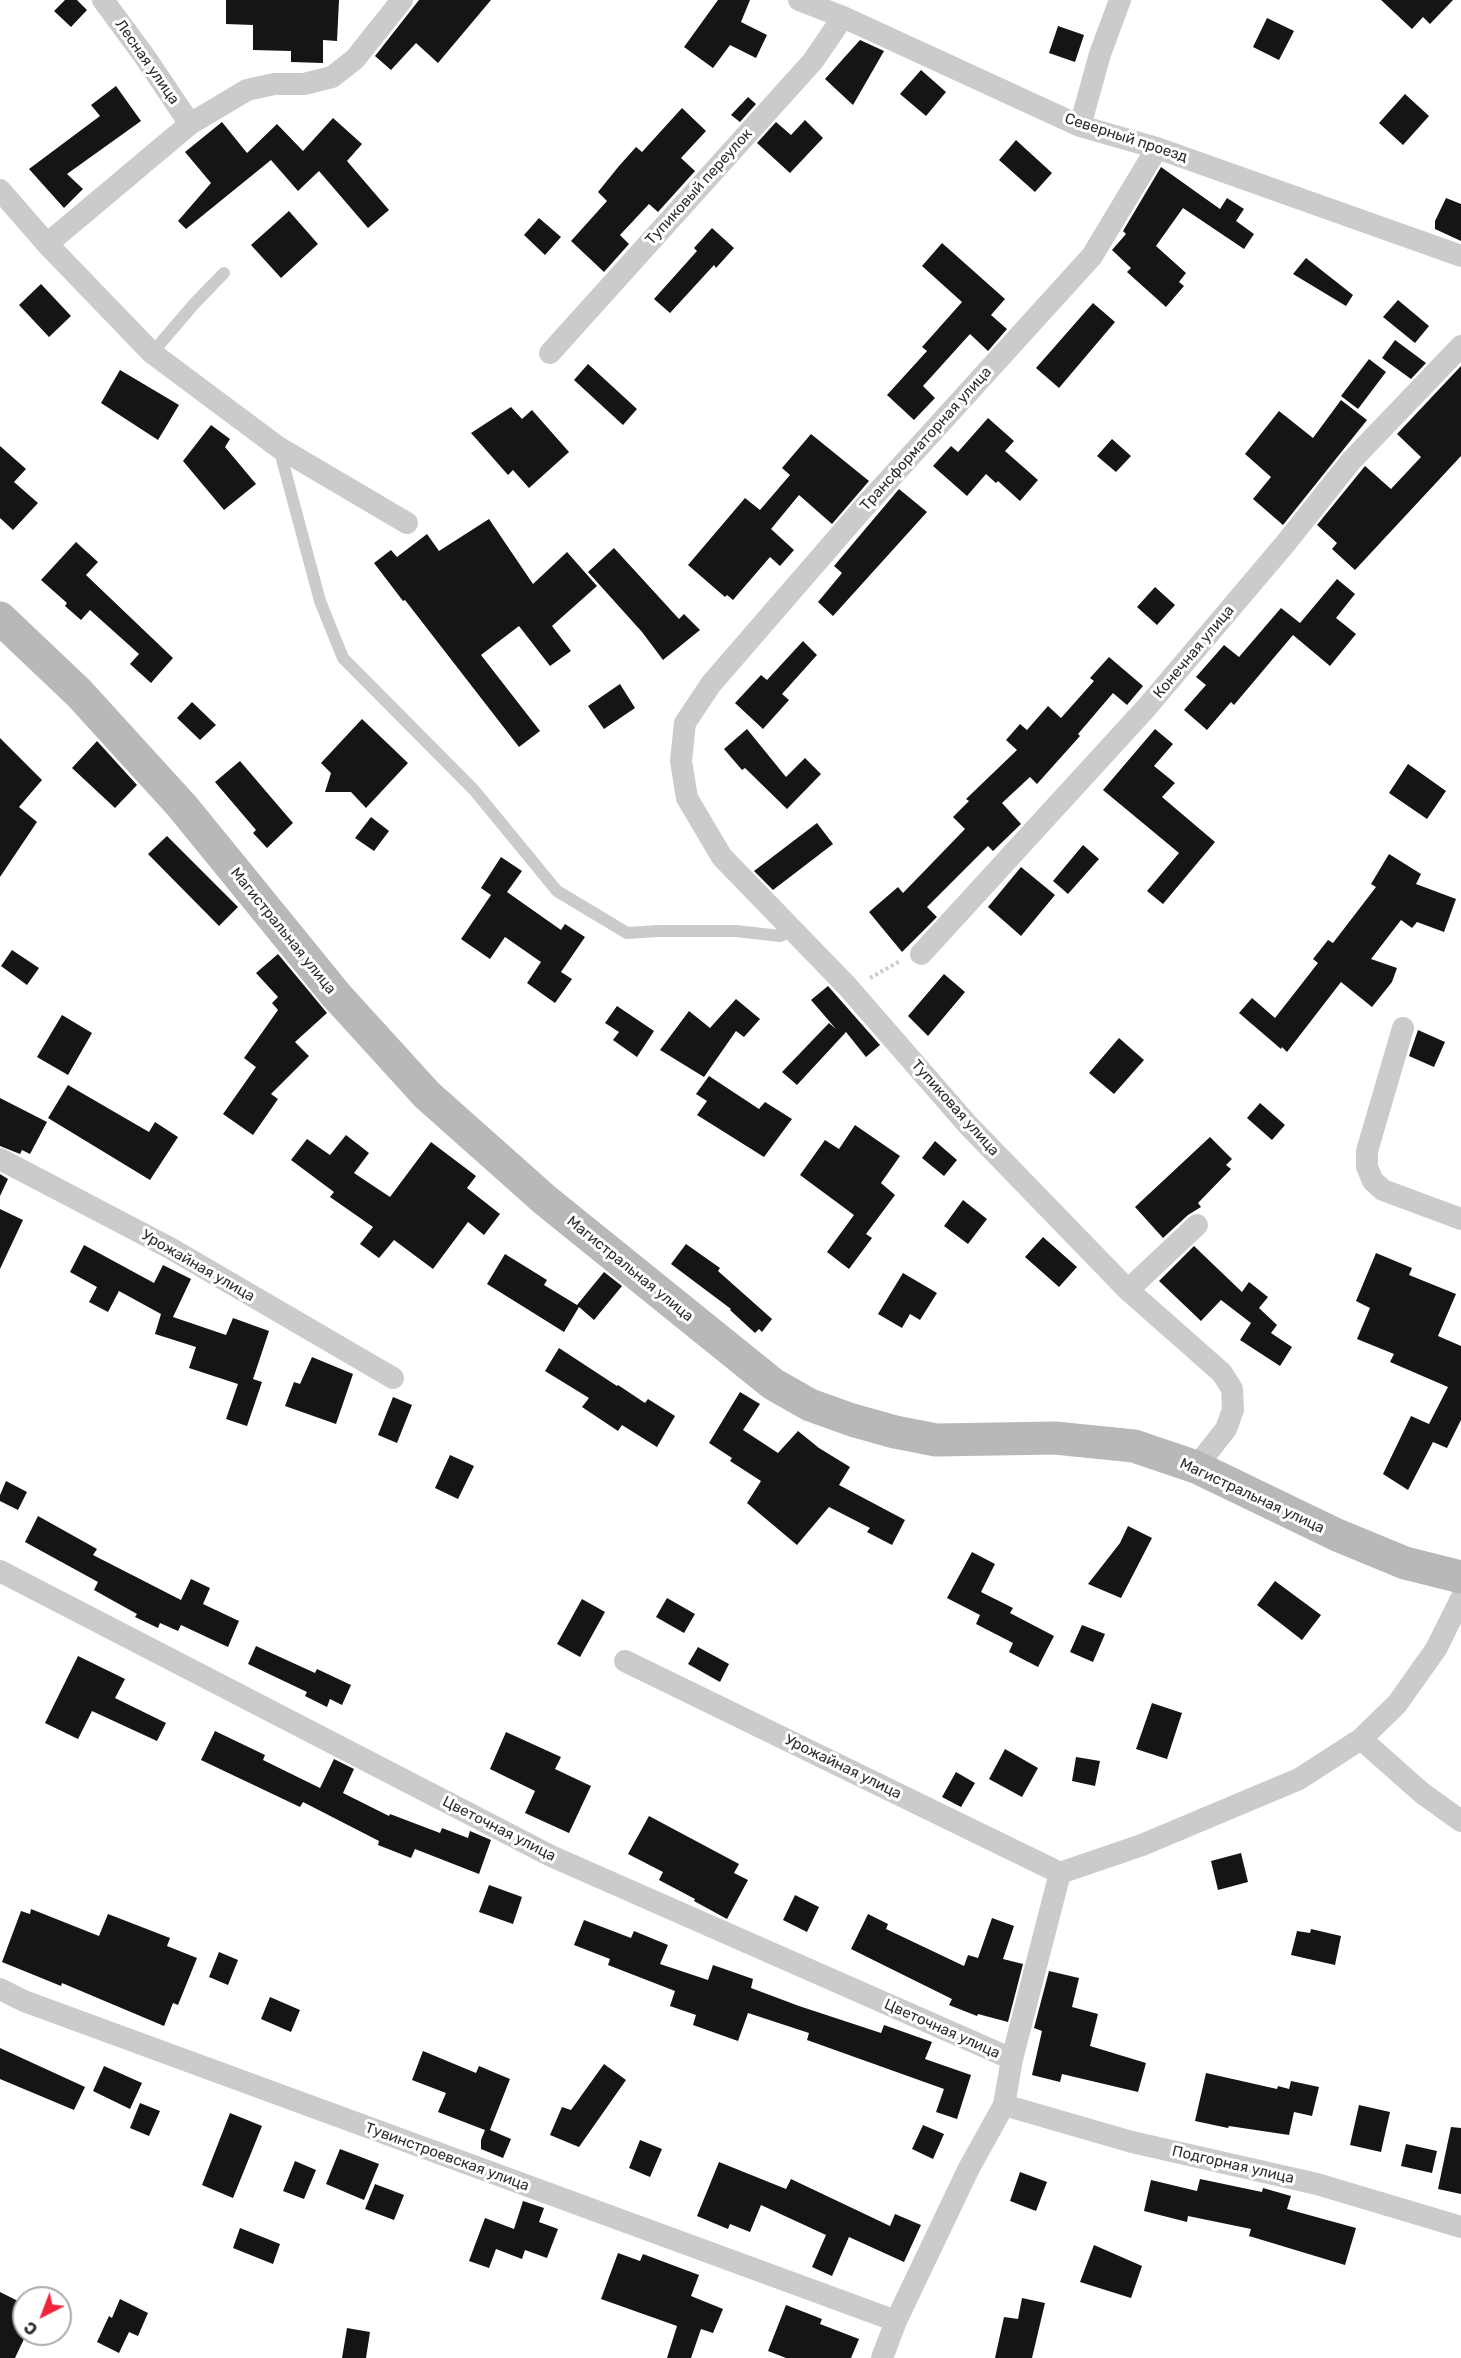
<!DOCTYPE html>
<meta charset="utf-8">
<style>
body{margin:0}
#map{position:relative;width:1461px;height:2358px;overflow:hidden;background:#fff;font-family:Rubik,sans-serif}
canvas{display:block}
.north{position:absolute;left:12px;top:2286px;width:60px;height:60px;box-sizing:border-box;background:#fff;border:2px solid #ababab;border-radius:50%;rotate:222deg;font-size:16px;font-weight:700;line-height:24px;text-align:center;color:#2e2e2e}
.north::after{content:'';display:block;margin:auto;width:21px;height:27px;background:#f0243b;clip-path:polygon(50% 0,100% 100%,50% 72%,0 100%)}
</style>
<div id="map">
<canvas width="1461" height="2358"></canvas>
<div class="north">С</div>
</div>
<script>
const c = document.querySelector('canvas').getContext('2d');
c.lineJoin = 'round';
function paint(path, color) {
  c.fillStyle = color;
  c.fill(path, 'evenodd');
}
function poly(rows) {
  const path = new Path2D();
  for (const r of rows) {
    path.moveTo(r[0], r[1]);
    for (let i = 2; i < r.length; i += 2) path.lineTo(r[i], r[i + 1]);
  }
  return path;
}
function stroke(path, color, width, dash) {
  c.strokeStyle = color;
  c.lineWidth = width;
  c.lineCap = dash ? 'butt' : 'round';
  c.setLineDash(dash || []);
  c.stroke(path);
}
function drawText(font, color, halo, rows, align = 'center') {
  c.font = font + ' Rubik,sans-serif';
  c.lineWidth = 6;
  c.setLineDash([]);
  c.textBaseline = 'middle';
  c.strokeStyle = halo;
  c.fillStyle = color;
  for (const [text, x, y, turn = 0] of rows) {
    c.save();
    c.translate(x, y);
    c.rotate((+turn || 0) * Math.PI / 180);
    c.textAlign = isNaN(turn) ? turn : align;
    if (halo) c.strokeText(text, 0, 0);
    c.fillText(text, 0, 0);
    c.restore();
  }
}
const building = poly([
 [65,0,77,0,87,10,71,27,54,11],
 [226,0,339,0,337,41,323,40,323,63,291,62,291,51,253,50,253,25,226,24],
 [419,0,491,0,438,63,416,43,391,70,375,56],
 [718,0,750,0,741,22,767,35,756,58,730,45,713,68,684,47],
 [1381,0,1453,0,1430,24,1423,17,1412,29],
 [1267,18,1294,31,1279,60,1253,47],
 [1058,26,1084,35,1075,62,1049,53],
 [860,40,884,51,853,105,825,79],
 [921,70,946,92,926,116,900,94],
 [116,86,141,121,67,174,83,189,64,208,29,169,100,116,91,105],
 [1405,94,1429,116,1403,145,1379,123],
 [748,97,756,104,740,122,731,115],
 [682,108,706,131,681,158,695,171,658,212,649,204,620,235,629,244,604,272,571,241,607,201,598,192,619,166,636,147,642,152],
 [333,118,362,144,347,161,389,210,368,228,319,171,298,191,271,160,186,229,178,221,211,183,185,152,222,122,247,153,277,124,303,151],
 [805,120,823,138,790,173,757,143,776,122,791,135],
 [1016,140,1052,173,1035,192,999,160],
 [1161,167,1220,209,1227,198,1244,209,1236,221,1254,234,1244,249,1183,208,1156,246,1186,273,1179,282,1184,286,1166,307,1127,272,1131,268,1112,250,1126,234,1123,231],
 [1446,198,1461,204,1461,241,1435,229,1435,221],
 [289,211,318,244,281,278,251,245],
 [539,218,561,237,545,255,524,235],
 [712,228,734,248,716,268,714,265,670,313,654,299,697,251,694,248],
 [942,243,1005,299,991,315,1007,329,988,351,970,334,923,386,935,398,914,420,887,395,927,351,922,347,962,302,922,266],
 [1306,258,1353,295,1346,306,1293,274],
 [41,284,71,316,49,337,19,305],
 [1398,300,1429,326,1415,343,1383,317],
 [1093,303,1115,322,1059,388,1036,368],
 [1395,340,1426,363,1411,379,1382,358],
 [1369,359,1386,372,1358,409,1341,396],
 [588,364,637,409,623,425,574,380],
 [1461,366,1461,456,1355,570,1332,549,1337,543,1317,525,1365,466,1391,489,1421,457,1397,434],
 [120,370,179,405,158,440,101,403],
 [1341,400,1367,420,1283,525,1253,499,1271,477,1245,454,1279,411,1313,438],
 [511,407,522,419,532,410,569,452,529,488,513,470,508,475,471,433],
 [988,418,1014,441,1005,451,1038,480,1020,501,998,481,996,483,986,474,967,496,933,466,951,446,958,452],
 [211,425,230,439,225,447,256,484,224,510,183,461],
 [811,434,869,481,832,524,799,495,771,529,794,550,780,566,770,557,733,600,727,595,725,597,688,565,745,498,760,510,790,475,782,468],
 [1112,439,1131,456,1116,472,1097,456],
 [0,446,26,469,14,482,38,503,13,530,0,518],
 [899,489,927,512,833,616,818,602,842,573,834,566],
 [489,519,533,584,567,552,597,586,552,626,571,651,550,666,519,626,481,655,540,731,519,747,405,600,403,601,374,563,391,550,397,557,427,534,439,551],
 [76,542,98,562,86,575,173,658,151,683,130,664,139,654,90,610,81,620,65,606,67,603,41,580],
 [614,548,679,619,684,614,700,630,663,660,642,632,588,572],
 [1337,579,1355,594,1336,618,1356,634,1330,666,1293,635,1234,705,1231,702,1207,730,1184,710,1206,685,1196,677,1224,645,1239,657,1281,608,1300,623],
 [1155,587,1175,605,1157,625,1137,607],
 [803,641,817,655,782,694,789,700,763,729,735,703,761,675,767,680],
 [1109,657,1143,686,1127,705,1113,693,1078,734,1080,736,1037,784,1030,777,1002,803,1021,824,993,851,988,846,927,907,937,917,902,952,869,912,898,887,903,893,965,829,953,817,969,801,966,799,1017,750,1006,740,1020,724,1027,730,1048,706,1061,718,1094,681,1090,678],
 [620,684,635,708,604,729,588,706],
 [192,702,216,725,200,740,177,718],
 [362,719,408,763,366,808,351,792,325,792,331,773,321,763],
 [747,729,786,777,805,758,821,774,787,809,745,768,742,770,724,749],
 [1155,729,1173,744,1154,766,1175,783,1162,797,1215,842,1163,904,1147,891,1179,853,1103,790],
 [0,738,42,780,19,807,37,822,0,877],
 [97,741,137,785,115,808,72,768],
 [240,761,293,823,267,848,253,833,256,830,215,782],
 [1408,764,1446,791,1427,819,1389,793],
 [371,817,389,831,374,851,355,838],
 [817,823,833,844,773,890,754,871],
 [167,836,238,907,219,926,148,854],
 [1083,845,1099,859,1068,894,1053,881],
 [1389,854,1421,874,1416,884,1456,899,1444,932,1417,922,1412,928,1401,920,1371,959,1397,968,1392,982,1372,1007,1341,982,1287,1052,1282,1047,1281,1049,1239,1013,1252,998,1275,1018,1318,963,1313,959,1328,940,1333,943,1376,887,1371,884],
 [501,857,522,871,507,892,561,930,565,924,585,937,561,972,572,979,555,1003,527,983,541,962,505,937,490,959,461,939,491,895,481,888],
 [1021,867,1055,895,1021,936,988,907],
 [12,950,39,968,27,985,1,966],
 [278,954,327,1013,295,1042,309,1056,271,1094,278,1099,253,1135,223,1114,256,1067,244,1058,278,1010,272,1003,278,997,256,973],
 [944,974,965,992,928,1036,908,1016],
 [828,986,880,1045,866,1057,846,1032,797,1085,782,1072,829,1023,836,1029,811,1000],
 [736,999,760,1019,744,1037,736,1031,704,1077,660,1050,689,1011,710,1028],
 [617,1006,654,1031,637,1057,613,1040,619,1032,605,1023],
 [62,1015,92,1033,68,1075,37,1057],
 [1418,1030,1445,1042,1434,1067,1409,1056],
 [1119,1038,1144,1060,1114,1094,1089,1073],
 [709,1076,759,1109,765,1102,792,1119,764,1157,697,1115,707,1101,696,1094],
 [68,1085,149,1132,155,1122,178,1137,150,1180,48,1118],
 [0,1098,47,1122,30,1154,22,1150,20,1154,0,1146],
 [1260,1103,1285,1125,1272,1140,1247,1118],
 [855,1125,900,1156,881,1183,895,1195,866,1234,872,1238,849,1269,827,1252,854,1215,800,1175,825,1140,839,1149],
 [346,1135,369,1153,354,1173,390,1197,431,1142,476,1176,467,1188,500,1214,484,1235,468,1222,433,1269,394,1240,379,1258,360,1244,373,1227,330,1197,334,1192,291,1160,307,1139,330,1155],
 [1210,1137,1232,1159,1226,1165,1231,1169,1198,1203,1201,1207,1188,1215,1163,1238,1135,1207],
 [935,1141,957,1160,944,1176,922,1158],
 [0,1174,8,1179,0,1196],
 [963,1200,987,1219,968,1244,944,1226],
 [0,1209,23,1220,0,1269],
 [1043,1237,1077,1267,1059,1287,1025,1257],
 [686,1244,720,1268,718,1271,772,1319,762,1332,759,1329,755,1333,730,1310,731,1309,671,1264],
 [84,1245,154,1283,163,1265,191,1279,173,1317,226,1335,233,1318,269,1331,253,1379,262,1382,247,1426,226,1419,238,1384,189,1368,196,1347,155,1334,161,1314,119,1291,108,1312,89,1302,97,1287,70,1272],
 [1194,1246,1242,1292,1249,1282,1268,1297,1259,1308,1277,1325,1271,1333,1292,1347,1280,1366,1240,1340,1251,1323,1221,1300,1201,1321,1159,1281],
 [1376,1253,1412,1268,1409,1275,1456,1294,1438,1336,1461,1346,1461,1420,1447,1448,1433,1442,1408,1490,1383,1474,1411,1416,1429,1424,1448,1387,1390,1362,1394,1354,1357,1339,1370,1308,1356,1301],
 [505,1254,547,1280,544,1285,577,1305,604,1272,622,1286,594,1320,579,1307,564,1332,487,1284],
 [903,1273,937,1293,920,1320,910,1314,902,1328,878,1314],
 [559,1348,617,1386,618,1385,645,1403,648,1399,675,1416,657,1447,622,1425,618,1431,582,1407,589,1398,545,1371],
 [312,1357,353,1374,336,1424,285,1406,294,1382,300,1384],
 [740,1392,760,1404,743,1430,778,1453,798,1431,819,1448,850,1467,839,1485,905,1520,892,1545,867,1532,870,1528,829,1507,797,1545,747,1503,761,1481,730,1461,732,1458,709,1443],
 [393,1397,412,1405,397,1443,378,1435],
 [450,1455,474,1466,458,1499,435,1488],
 [6,1481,27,1492,18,1510,0,1501,0,1495],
 [38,1516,97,1549,93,1555,181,1600,191,1579,210,1588,203,1604,239,1621,228,1647,181,1625,178,1631,160,1623,158,1628,135,1617,137,1614,94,1590,98,1582,25,1542],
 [1128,1526,1152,1538,1121,1598,1088,1584,1120,1543],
 [972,1552,995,1564,981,1592,1013,1608,1010,1613,1054,1636,1038,1667,1009,1652,1013,1643,976,1624,980,1615,947,1598],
 [1275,1581,1321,1615,1302,1640,1257,1605],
 [667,1598,695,1614,684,1633,656,1617],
 [582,1599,605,1612,580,1657,557,1644],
 [1082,1625,1105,1634,1093,1662,1070,1652],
 [256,1646,315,1673,317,1669,351,1685,342,1705,330,1699,327,1707,305,1696,307,1692,248,1664],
 [698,1647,729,1664,720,1682,688,1664],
 [78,1656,125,1679,115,1698,166,1723,157,1741,92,1711,78,1739,45,1723],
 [1152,1703,1182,1713,1167,1759,1136,1749],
 [215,1731,265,1755,263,1760,320,1788,334,1759,354,1769,343,1793,389,1816,390,1814,440,1833,442,1828,468,1838,470,1831,491,1840,479,1874,415,1849,411,1858,378,1845,379,1841,303,1802,300,1807,201,1760],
 [506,1732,561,1757,555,1769,591,1786,569,1833,525,1813,535,1791,490,1769],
 [1005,1749,1038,1768,1022,1797,989,1779],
 [1076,1757,1100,1761,1095,1786,1072,1781],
 [956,1772,975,1783,961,1807,942,1797],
 [649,1816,739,1864,734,1873,748,1880,727,1919,694,1901,695,1899,659,1880,663,1872,628,1854],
 [1241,1853,1248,1882,1218,1890,1211,1861],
 [489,1885,522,1897,513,1924,479,1912],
 [795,1895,819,1907,807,1932,783,1920],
 [31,1909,99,1936,108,1914,170,1938,167,1946,197,1958,178,2005,173,2003,164,2026,62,1983,61,1986,2,1962,21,1911,30,1914],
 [868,1914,888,1924,886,1929,964,1966,968,1955,978,1958,992,1918,1014,1926,1003,1959,1023,1964,1008,2022,978,2014,977,2016,949,2005,952,1999,851,1949],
 [584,1920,631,1938,634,1931,668,1945,660,1964,708,1980,713,1965,753,1979,751,1988,799,2006,881,2033,884,2025,932,2042,925,2059,971,2075,957,2119,936,2112,944,2089,807,2040,809,2033,748,2013,738,2041,693,2025,696,2015,670,2006,675,1991,608,1965,610,1959,574,1945],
 [1311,1929,1341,1936,1335,1965,1291,1955,1297,1931,1310,1933],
 [219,1952,238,1960,228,1985,209,1977],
 [1049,1971,1079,1978,1072,2007,1098,2014,1090,2046,1146,2063,1138,2092,1062,2074,1060,2082,1032,2075,1042,2031,1034,2028],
 [270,1997,300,2010,291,2032,261,2019],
 [0,2048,85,2087,74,2110,0,2079],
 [423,2051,476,2073,479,2066,510,2079,490,2130,511,2139,503,2158,481,2149,481,2140,485,2130,438,2112,446,2093,412,2080],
 [604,2064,626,2080,579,2147,550,2135,562,2107,571,2110],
 [104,2066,142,2083,130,2109,93,2091],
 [1206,2073,1277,2089,1278,2086,1289,2089,1291,2081,1319,2087,1312,2116,1294,2112,1289,2135,1229,2126,1228,2128,1195,2121],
 [140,2103,160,2111,149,2136,130,2128],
 [1359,2105,1390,2112,1381,2152,1350,2145],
 [230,2113,262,2126,233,2198,202,2185],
 [923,2125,944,2134,933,2159,912,2149],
 [1451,2127,1461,2128,1461,2194,1438,2189],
 [640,2140,662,2149,650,2177,629,2168],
 [1406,2144,1437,2151,1432,2173,1401,2166],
 [340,2149,379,2164,364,2200,326,2184],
 [295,2161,316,2170,304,2199,283,2191],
 [719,2162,786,2189,791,2179,890,2226,895,2214,921,2225,904,2262,849,2237,832,2276,812,2267,826,2235,761,2205,750,2232,730,2224,728,2229,697,2216],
 [1020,2172,1047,2182,1036,2211,1010,2201],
 [1200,2179,1262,2192,1263,2188,1291,2196,1287,2209,1356,2228,1345,2265,1249,2236,1251,2229,1188,2216,1187,2222,1144,2211,1151,2180,1197,2191],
 [375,2184,404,2195,394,2220,365,2209],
 [523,2201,544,2208,539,2222,558,2229,547,2258,525,2250,522,2259,496,2249,489,2268,469,2261,485,2218,514,2229],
 [240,2228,280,2244,273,2264,233,2248],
 [1094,2245,1142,2266,1131,2298,1080,2282],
 [618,2253,640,2261,643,2254,699,2275,691,2296,723,2309,713,2333,701,2329,691,2358,667,2358,677,2326,601,2299],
 [0,2292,24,2304,24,2339,15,2358,0,2358],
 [1022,2298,1045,2303,1032,2358,995,2358,1004,2317,1018,2319],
 [120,2299,148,2313,138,2336,129,2332,119,2353,97,2342,109,2316,112,2318],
 [786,2305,822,2319,820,2324,859,2339,851,2358,786,2358,768,2351],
 [347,2328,370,2332,366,2358,342,2358]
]);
const path = poly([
 [870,978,900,961]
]);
const lane = poly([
 [152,353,194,304,224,273],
 [279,448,320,601,343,658,474,790,557,891,627,933,658,931,736,931,780,936,792,931]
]);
const street = poly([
 [103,0,145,57,190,124],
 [799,0,843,17,1080,126,1157,148,1461,256],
 [1080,126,1100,54,1120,0],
 [1157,148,1092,256,866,505,711,684,685,723,681,761,687,798,722,857,847,986,968,1125,1128,1290,1222,1373,1232,1389,1233,1410,1226,1429,1196,1467],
 [0,190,47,244,152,353,278,447,407,523],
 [47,244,190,124,247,90,274,84,304,84,332,77,355,59,402,0],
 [550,353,813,61,843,17],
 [921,954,1147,707,1285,544,1351,461,1461,346],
 [1403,1028,1367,1151,1367,1167,1373,1181,1383,1190,1461,1219],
 [0,1159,170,1248,393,1378],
 [1128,1290,1197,1225],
 [0,1571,551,1856,1012,2059],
 [625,1661,1060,1873],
 [1361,1739,1422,1793,1461,1821],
 [0,1989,24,2001,896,2321],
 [1004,2105,1132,2142,1317,2184,1461,2227],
 [882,2358,896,2321,969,2168,1004,2105,1012,2059,1060,1873,1142,1845,1299,1779,1361,1739,1397,1704,1436,1649,1461,1599]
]);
const secondary = poly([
 [0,618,79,693,182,806,336,995,427,1095,545,1200,773,1384,810,1405,852,1420,895,1432,936,1440,1055,1438,1134,1446,1196,1467,1337,1535,1405,1563,1461,1577]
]);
const streetNames = [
 ["Лесная улица",147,62,55],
 ["Северный проезд",1126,138,18],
 ["Тупиковый переулок",699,187,-48],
 ["Трансформаторная улица",926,439,-48],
 ["Конечная улица",1194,652,-50],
 ["Магистральная улица",283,931,51],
 ["Тупиковая улица",955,1108,48],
 ["Урожайная улица",198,1266,30],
 ["Магистральная улица",630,1269,39],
 ["Магистральная улица",1252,1496,25],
 ["Урожайная улица",843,1767,26],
 ["Цветочная улица",499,1829,27],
 ["Цветочная улица",942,2029,24],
 ["Тувинстроевская улица",447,2157,20],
 ["Подгорная улица",1233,2165,13]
];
paint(building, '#151515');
stroke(path, '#cbcbcb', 4, [3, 3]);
stroke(lane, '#cbcbcb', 12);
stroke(street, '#cbcbcb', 22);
stroke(secondary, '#b8b8b8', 33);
drawText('15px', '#2e2e2e', '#fff', streetNames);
</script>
